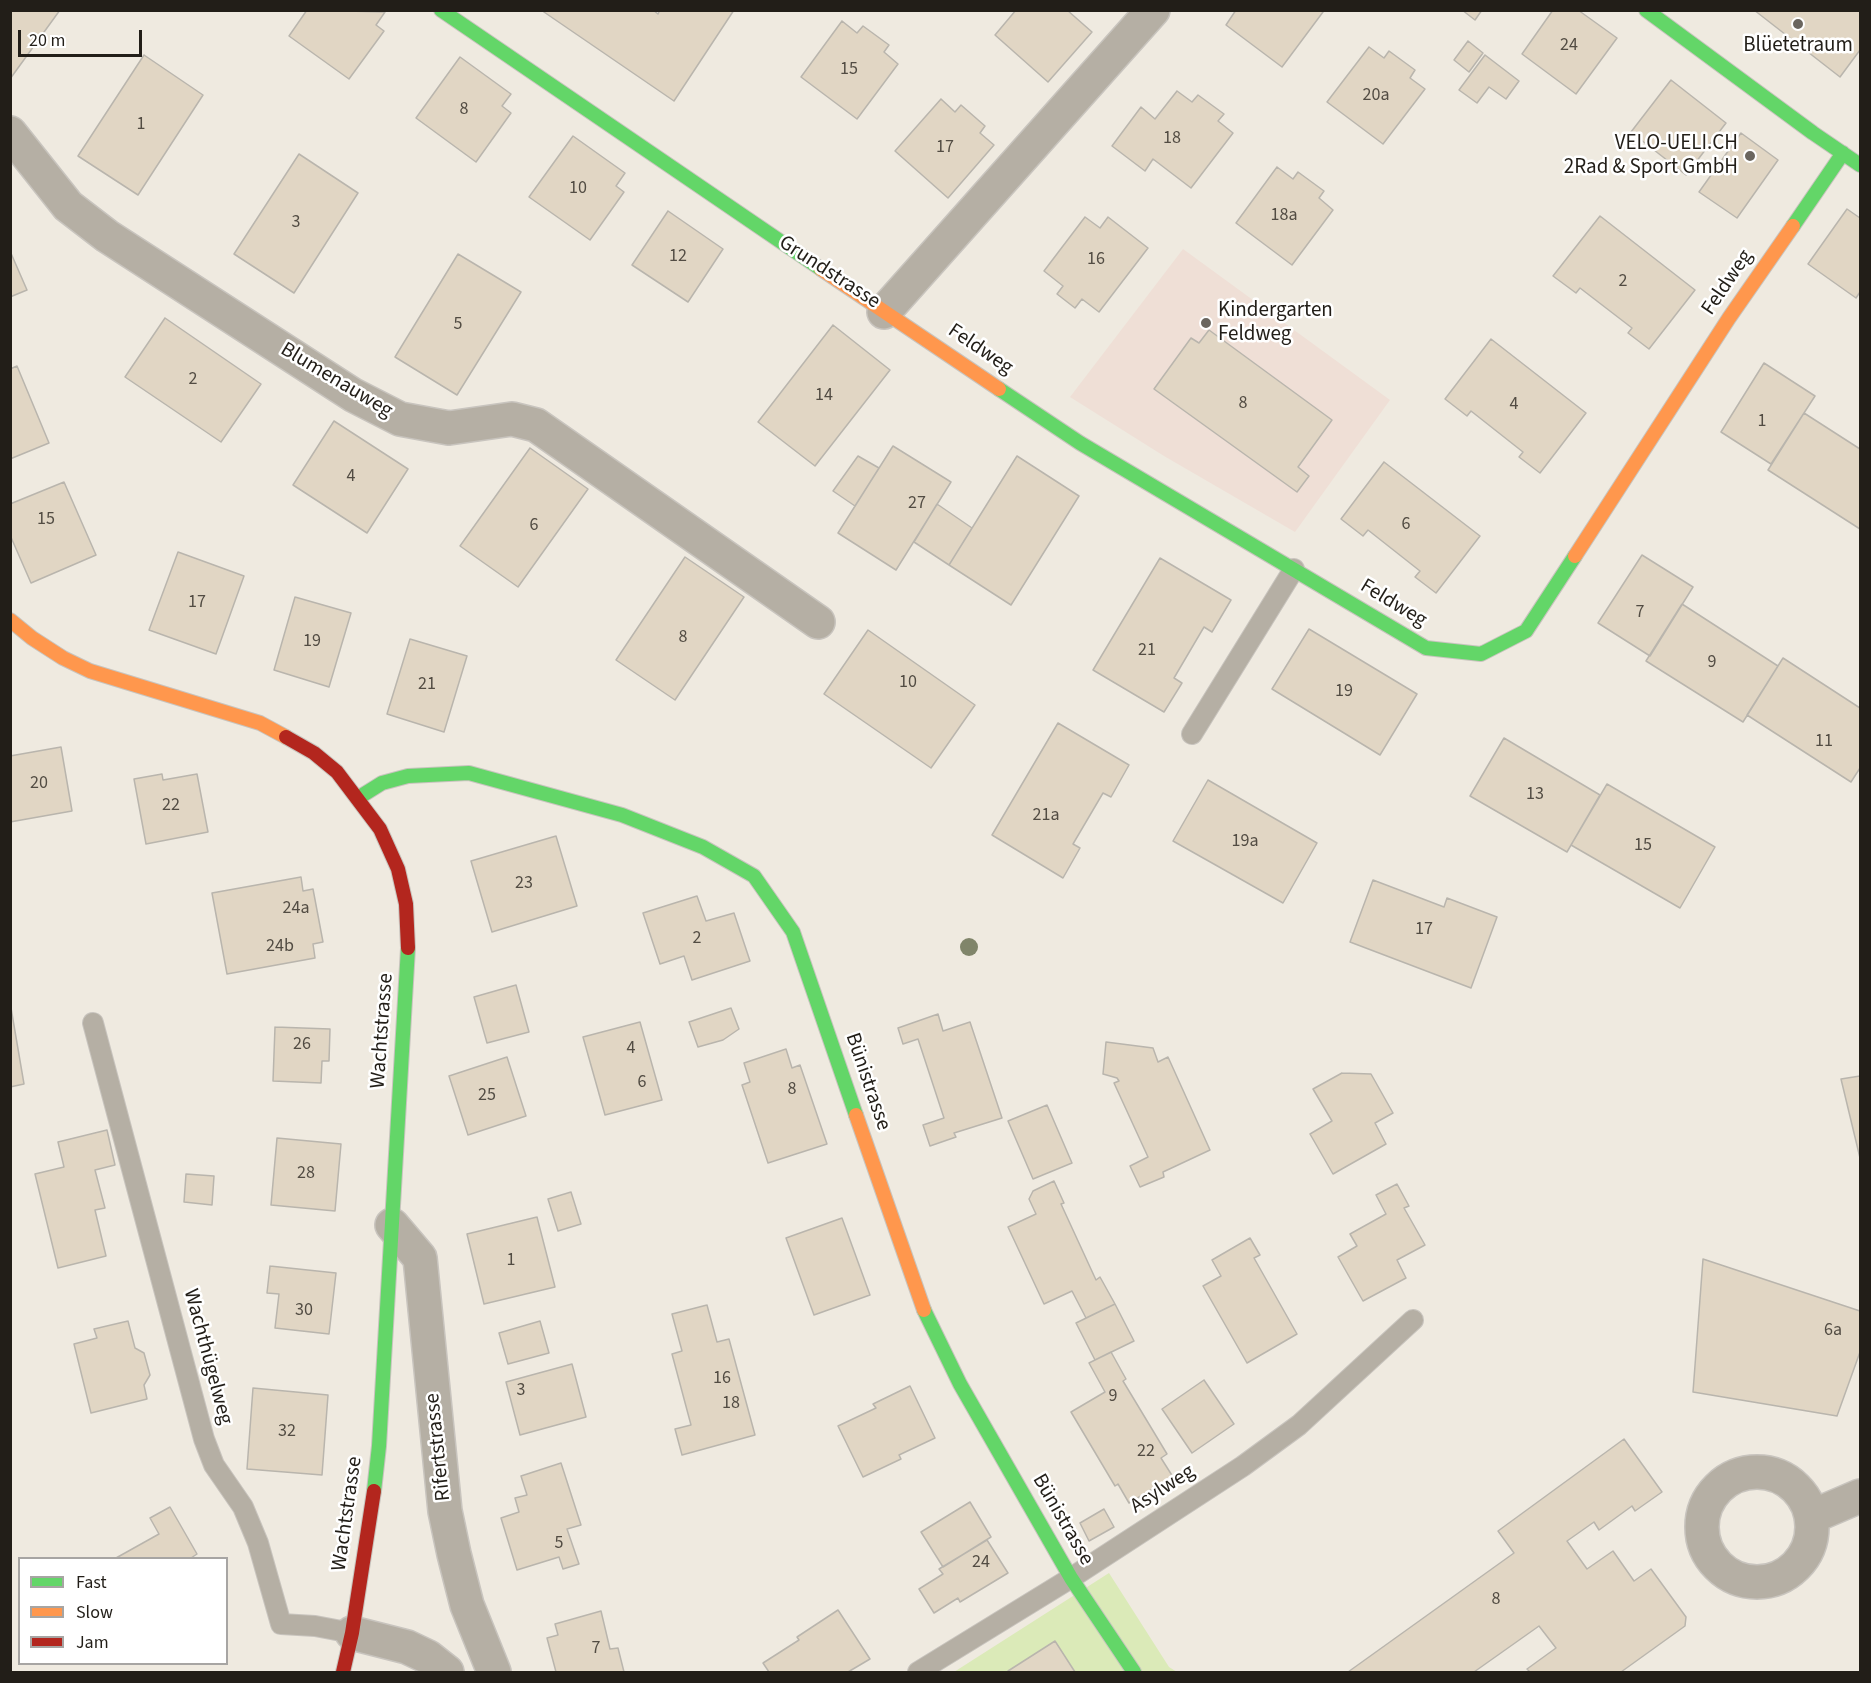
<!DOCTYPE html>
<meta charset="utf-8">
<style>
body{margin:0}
#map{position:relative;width:1871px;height:1683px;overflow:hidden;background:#efeae0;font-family:"Source Sans 3",sans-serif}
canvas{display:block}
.frame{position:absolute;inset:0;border:12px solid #221e18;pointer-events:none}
.legend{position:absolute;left:18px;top:1557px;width:210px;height:108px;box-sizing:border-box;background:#fff;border:2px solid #a7a5a3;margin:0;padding:8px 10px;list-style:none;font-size:18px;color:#221e18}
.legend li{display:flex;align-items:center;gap:12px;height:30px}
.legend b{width:30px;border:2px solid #a7a5a3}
.scale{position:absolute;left:18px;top:30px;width:124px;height:27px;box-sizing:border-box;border:3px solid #221e18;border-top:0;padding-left:8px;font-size:18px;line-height:21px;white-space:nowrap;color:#221e18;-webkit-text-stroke:4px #fff;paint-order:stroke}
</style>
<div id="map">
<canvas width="1871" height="1683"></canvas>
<div class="frame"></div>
<ul class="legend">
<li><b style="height:8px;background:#63d668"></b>Fast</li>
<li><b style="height:8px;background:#ff974d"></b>Slow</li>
<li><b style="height:8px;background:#b3261e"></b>Jam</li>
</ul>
<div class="scale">20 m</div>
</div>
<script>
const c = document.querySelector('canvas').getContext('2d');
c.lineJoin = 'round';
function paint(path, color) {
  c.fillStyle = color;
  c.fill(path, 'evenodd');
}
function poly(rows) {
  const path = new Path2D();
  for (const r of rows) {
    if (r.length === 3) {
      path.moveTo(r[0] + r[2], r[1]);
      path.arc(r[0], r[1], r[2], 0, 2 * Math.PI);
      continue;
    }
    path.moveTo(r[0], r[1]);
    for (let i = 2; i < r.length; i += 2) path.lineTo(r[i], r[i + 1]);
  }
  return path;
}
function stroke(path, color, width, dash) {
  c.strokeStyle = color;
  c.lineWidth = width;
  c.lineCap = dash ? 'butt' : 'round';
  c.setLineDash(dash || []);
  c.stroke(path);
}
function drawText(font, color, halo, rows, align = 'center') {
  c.font = font + ' "Source Sans 3",sans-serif';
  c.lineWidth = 5;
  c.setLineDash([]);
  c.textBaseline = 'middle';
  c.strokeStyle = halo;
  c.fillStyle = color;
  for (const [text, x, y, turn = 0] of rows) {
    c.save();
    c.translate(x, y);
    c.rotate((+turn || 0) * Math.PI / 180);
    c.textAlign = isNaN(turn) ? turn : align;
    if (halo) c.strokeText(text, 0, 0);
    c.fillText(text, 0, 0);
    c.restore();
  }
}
const education = poly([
 [1183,249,1390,400,1295,532,1164,456,1070,397]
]);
const green = poly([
 [1109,1573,1169,1667,1177,1672,954,1672]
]);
const building = poly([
 [10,10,60,10,10,79,10,10],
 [307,10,385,12,376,25,384,31,349,79,289,36,307,10],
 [541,10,653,10,658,14,660,10,734,10,674,101,541,10],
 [1016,10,1067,10,1092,32,1048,82,995,35,1016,10],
 [1236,10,1322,10,1323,12,1282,67,1226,25,1236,10],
 [1462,10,1482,10,1475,20,1462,10],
 [1553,10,1578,10,1617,38,1576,94,1522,54,1553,10],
 [1754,10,1860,10,1860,50,1840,77,1754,10],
 [842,21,857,33,863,26,889,45,884,52,898,64,857,119,801,77,842,21],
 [1468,41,1483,53,1469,72,1454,60,1468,41],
 [1369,47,1384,58,1389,51,1415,70,1410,78,1425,89,1383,144,1327,102,1369,47],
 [144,55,203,95,138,195,78,156,144,55],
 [1485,55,1519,81,1506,99,1489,87,1477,103,1459,90,1485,55],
 [460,57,511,94,502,106,511,113,476,162,416,118,460,57],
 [1671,80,1726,123,1686,175,1631,132,1671,80],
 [1177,91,1192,102,1198,95,1224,114,1218,121,1233,133,1191,188,1153,159,1145,171,1112,146,1141,107,1155,119,1177,91],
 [941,99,955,112,961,105,985,126,980,133,994,145,948,198,895,151,941,99],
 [1741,133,1778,160,1737,218,1699,192,1741,133],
 [573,136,625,173,616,186,624,192,590,240,529,197,573,136],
 [299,154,358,193,294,293,234,254,299,154],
 [1277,167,1293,179,1298,172,1324,191,1319,198,1333,210,1292,265,1236,223,1277,167],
 [1847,209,1860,218,1860,292,1856,298,1808,264,1847,209],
 [668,211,723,249,688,302,632,265,668,211],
 [1600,216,1695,290,1649,349,1628,333,1632,328,1580,288,1576,293,1553,276,1600,216],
 [1085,217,1100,228,1108,217,1148,248,1099,312,1082,299,1075,308,1057,294,1063,286,1044,271,1085,217],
 [10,251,27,290,10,297,10,251],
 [458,254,521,292,457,395,395,357,458,254],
 [165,318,261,384,221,442,125,377,165,318],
 [833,325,890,370,815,466,758,422,833,325],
 [1209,330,1332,420,1298,467,1309,476,1297,492,1154,389,1191,338,1199,343,1209,330],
 [1491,339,1586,413,1540,473,1519,457,1523,452,1471,411,1467,416,1445,399,1491,339],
 [1764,363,1815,396,1771,464,1721,432,1764,363],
 [17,366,49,443,10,459,10,369,17,366],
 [1804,413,1860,449,1860,529,1768,470,1804,413],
 [334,421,408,469,367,533,293,485,334,421],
 [893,446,951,482,896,570,838,533,893,446],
 [530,448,588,489,518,587,460,546,530,448],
 [858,456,879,468,855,506,833,491,858,456],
 [1017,456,1079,496,1011,605,949,565,1017,456],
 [1384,462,1480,536,1436,593,1415,577,1420,571,1368,530,1363,536,1341,519,1384,462],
 [64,482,96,555,31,583,10,535,10,504,64,482],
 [937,504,972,528,949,565,914,542,937,504],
 [178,552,244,576,216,654,149,630,178,552],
 [1642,555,1693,587,1650,656,1598,623,1642,555],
 [685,557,744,597,675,700,616,660,685,557],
 [1160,558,1231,600,1212,632,1204,627,1174,678,1182,683,1164,712,1093,670,1160,558],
 [295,597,351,613,329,687,274,670,295,597],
 [1682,604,1778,666,1743,722,1646,661,1682,604],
 [1309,629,1417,694,1380,755,1272,689,1309,629],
 [868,630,975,705,931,768,824,694,868,630],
 [410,639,467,656,444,732,387,714,410,639],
 [1783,658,1860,708,1860,768,1851,782,1747,715,1783,658],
 [1058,723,1129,765,1111,797,1103,793,1073,844,1080,848,1063,878,992,835,1058,723],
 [1504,738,1600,795,1567,852,1470,796,1504,738],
 [61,747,72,811,10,822,10,756,61,747],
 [162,774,163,780,197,774,208,832,146,844,134,779,162,774],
 [1208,780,1317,843,1283,903,1173,841,1208,780],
 [1607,784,1715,847,1680,908,1571,845,1607,784],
 [556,836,577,906,492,932,471,861,556,836],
 [301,877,303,891,313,889,323,942,313,944,315,958,227,974,212,893,301,877],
 [1373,880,1444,907,1447,898,1497,917,1471,988,1350,942,1373,880],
 [697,896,706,921,734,913,750,961,692,980,684,956,660,964,643,913,697,896],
 [516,985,529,1032,487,1043,474,997,516,985],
 [10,1002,24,1084,10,1087,10,1002],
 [731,1008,739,1029,723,1040,698,1047,689,1022,731,1008],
 [938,1014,943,1031,970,1022,1002,1118,954,1133,956,1137,930,1146,923,1125,944,1118,918,1039,903,1044,898,1028,938,1014],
 [640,1022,662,1100,605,1115,583,1037,640,1022],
 [275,1027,330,1029,329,1061,322,1061,321,1083,273,1081,275,1027],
 [1106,1042,1153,1048,1158,1062,1168,1057,1210,1150,1163,1172,1164,1177,1140,1187,1130,1166,1148,1157,1114,1083,1119,1081,1117,1078,1103,1074,1106,1042],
 [786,1049,792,1068,800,1065,827,1144,768,1163,742,1085,750,1082,744,1063,786,1049],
 [507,1057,526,1116,468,1135,449,1076,507,1057],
 [1342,1073,1371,1074,1393,1113,1375,1123,1386,1144,1333,1174,1310,1134,1332,1121,1313,1089,1342,1073],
 [1860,1076,1860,1158,1841,1079,1860,1076],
 [1047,1105,1072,1163,1033,1179,1008,1121,1047,1105],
 [107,1130,115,1165,95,1170,105,1208,95,1210,106,1256,58,1268,35,1174,64,1167,58,1142,107,1130],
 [277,1138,341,1144,335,1211,271,1205,277,1138],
 [186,1174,214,1176,212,1205,184,1202,186,1174],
 [1054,1181,1064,1203,1061,1204,1096,1280,1100,1277,1115,1304,1086,1318,1072,1291,1044,1304,1008,1227,1036,1214,1029,1199,1033,1191,1054,1181],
 [1397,1184,1409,1206,1404,1208,1425,1245,1397,1260,1406,1278,1363,1301,1338,1257,1357,1246,1350,1234,1386,1214,1376,1195,1397,1184],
 [571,1192,581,1224,558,1231,548,1199,571,1192],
 [537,1217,555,1287,484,1304,467,1234,537,1217],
 [842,1218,870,1295,814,1315,786,1238,842,1218],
 [1250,1238,1260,1255,1254,1258,1297,1334,1247,1363,1203,1286,1221,1276,1212,1260,1250,1238],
 [1703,1259,1860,1311,1860,1352,1837,1416,1693,1392,1703,1259],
 [270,1266,336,1273,329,1334,275,1328,279,1294,267,1293,270,1266],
 [1115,1304,1134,1341,1095,1360,1076,1323,1115,1304],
 [707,1305,717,1342,729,1339,755,1435,682,1455,675,1429,691,1425,672,1354,682,1351,672,1314,707,1305],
 [128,1321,135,1348,144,1353,150,1375,144,1385,147,1399,91,1413,74,1344,97,1338,94,1329,128,1321],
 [540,1321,549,1353,508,1364,499,1333,540,1321],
 [1111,1352,1126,1379,1123,1381,1167,1454,1161,1458,1173,1477,1129,1503,1118,1484,1115,1486,1071,1412,1105,1392,1089,1363,1111,1352],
 [572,1364,586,1417,520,1435,506,1382,572,1364],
 [1204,1380,1234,1424,1192,1453,1162,1409,1204,1380],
 [910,1386,935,1438,899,1455,901,1459,863,1477,838,1426,876,1408,873,1404,910,1386],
 [253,1388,328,1395,322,1475,247,1469,253,1388],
 [1624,1439,1662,1492,1635,1511,1632,1506,1599,1530,1594,1522,1567,1541,1587,1569,1613,1551,1634,1581,1651,1569,1686,1617,1685,1626,1621,1672,1530,1672,1527,1669,1556,1648,1539,1626,1474,1672,1348,1672,1514,1553,1498,1531,1624,1439],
 [561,1463,581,1525,567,1529,579,1564,563,1569,559,1557,517,1570,501,1518,519,1512,515,1498,527,1495,521,1476,561,1463],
 [970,1502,991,1537,943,1567,921,1532,970,1502],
 [170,1507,197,1554,191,1558,116,1558,159,1534,150,1518,170,1507],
 [1104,1509,1114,1527,1089,1541,1080,1523,1104,1509],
 [987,1540,1008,1573,960,1602,958,1598,934,1613,919,1589,943,1574,939,1569,987,1540],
 [838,1610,870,1659,848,1672,769,1672,763,1663,799,1640,797,1637,838,1610],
 [601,1611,610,1649,618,1648,624,1672,556,1672,547,1638,558,1635,555,1624,601,1611],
 [1055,1641,1075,1672,1009,1672,1008,1671,1055,1641]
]);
const lane = poly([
 [1192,734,1294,569],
 [93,1023,204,1439,214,1465,243,1507,258,1543,281,1624,315,1626,352,1633],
 [918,1672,1071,1578,1243,1466,1299,1425,1413,1320]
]);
const street = poly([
 [10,133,68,206,107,236,353,395,400,419,449,428,512,419,536,425,818,622],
 [884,312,1153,10],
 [392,1225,420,1258,445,1511,454,1554,467,1605,494,1672],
 [1757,1527,55],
 [1811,1517,1860,1496],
 [352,1633,407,1647,428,1657,447,1672]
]);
const fast = poly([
 [441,10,821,269],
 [1646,10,1813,133,1860,165],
 [1793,226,1843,153],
 [999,389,1080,443,1426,648,1481,654,1526,631,1575,556],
 [358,798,382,783,408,776,469,773,622,815,703,847,754,876,793,932,856,1115],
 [924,1310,960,1384,1071,1578,1134,1672],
 [374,1491,379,1446,408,948]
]);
const slow = poly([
 [821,269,999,389],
 [1575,556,1729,318,1793,226],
 [10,620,32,638,63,658,90,671,260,723,286,737],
 [856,1115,924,1310]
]);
const jam = poly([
 [286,737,314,753,337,772,380,829,398,869,406,904,408,948],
 [343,1672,352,1633,374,1491]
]);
const trees = [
 [969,947]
];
const markers = [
 [1798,24,6,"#6a655e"],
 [1750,156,6,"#6a655e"],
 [1206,323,6,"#6a655e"]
];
const numberNames = [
 ["24",1569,46],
 ["15",849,70],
 ["20a",1376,96],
 ["8",464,110],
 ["1",141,125],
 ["18",1172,139],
 ["17",945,148],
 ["10",578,189],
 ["18a",1284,216],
 ["3",296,223],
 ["12",678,257],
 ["16",1096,260],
 ["2",1623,282],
 ["5",458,325],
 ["2",193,380],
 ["14",824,396],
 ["8",1243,404],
 ["4",1514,405],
 ["1",1762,422],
 ["4",351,477],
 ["27",917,504],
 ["15",46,520],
 ["6",1406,525],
 ["6",534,526],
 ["17",197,603],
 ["7",1640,613],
 ["8",683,638],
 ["19",312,642],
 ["21",1147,651],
 ["9",1712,663],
 ["10",908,683],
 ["21",427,685],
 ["19",1344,692],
 ["11",1824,742],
 ["20",39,784],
 ["13",1535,795],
 ["22",171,806],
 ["21a",1046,816],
 ["19a",1245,842],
 ["15",1643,846],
 ["23",524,884],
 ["24a",296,909],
 ["17",1424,930],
 ["2",697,939],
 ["24b",280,947],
 ["26",302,1045],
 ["4",631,1049],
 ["6",642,1083],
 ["8",792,1090],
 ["25",487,1096],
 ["28",306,1174],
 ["1",511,1261],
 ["30",304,1311],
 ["6a",1833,1331],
 ["16",722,1379],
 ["3",521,1391],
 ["9",1113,1397],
 ["18",731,1404],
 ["32",287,1432],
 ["22",1146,1452],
 ["5",559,1544],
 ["24",981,1563],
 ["8",1496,1600],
 ["7",596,1649]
];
const poiNames = [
 ["Blüetetraum",1798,46],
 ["VELO-UELI.CH",1738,144,"right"],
 ["2Rad & Sport GmbH",1738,168,"right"],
 ["Kindergarten",1218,311,"left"],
 ["Feldweg",1218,335,"left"]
];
const streetNames = [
 ["Grundstrasse",829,273,33],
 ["Feldweg",1728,283,-56],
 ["Feldweg",980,350,34],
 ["Blumenauweg",336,381,31],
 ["Feldweg",1393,604,31],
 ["Wachtstrasse",383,1031,-86],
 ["Bünistrasse",867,1082,71],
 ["Wachthügelweg",207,1357,75],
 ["Rifertstrasse",439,1447,-96],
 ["Asylweg",1163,1490,-33],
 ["Wachtstrasse",348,1514,-82],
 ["Bünistrasse",1062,1520,60]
];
paint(education, '#efdfd6');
paint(green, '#dbeab8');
paint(building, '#e1d6c4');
stroke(building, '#b9b5ad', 1.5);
stroke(lane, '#c8c4be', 22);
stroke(street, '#c8c4be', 36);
stroke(fast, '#c8c4be', 16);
stroke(slow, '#c8c4be', 16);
stroke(jam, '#c8c4be', 16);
stroke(lane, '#b5afa4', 20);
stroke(street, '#b5afa4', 33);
stroke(fast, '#63d668', 14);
stroke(slow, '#ff974d', 14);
stroke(jam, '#b3261e', 14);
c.fillStyle = '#80856a';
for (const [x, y] of trees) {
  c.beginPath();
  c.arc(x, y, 9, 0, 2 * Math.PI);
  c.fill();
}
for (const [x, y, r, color] of markers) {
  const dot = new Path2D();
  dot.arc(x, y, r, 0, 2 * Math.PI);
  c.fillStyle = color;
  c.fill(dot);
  stroke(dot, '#fff', 2);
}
drawText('18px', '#524c43', null, numberNames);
drawText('21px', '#221e18', '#fff', poiNames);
drawText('21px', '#221e18', '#fff', streetNames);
</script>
